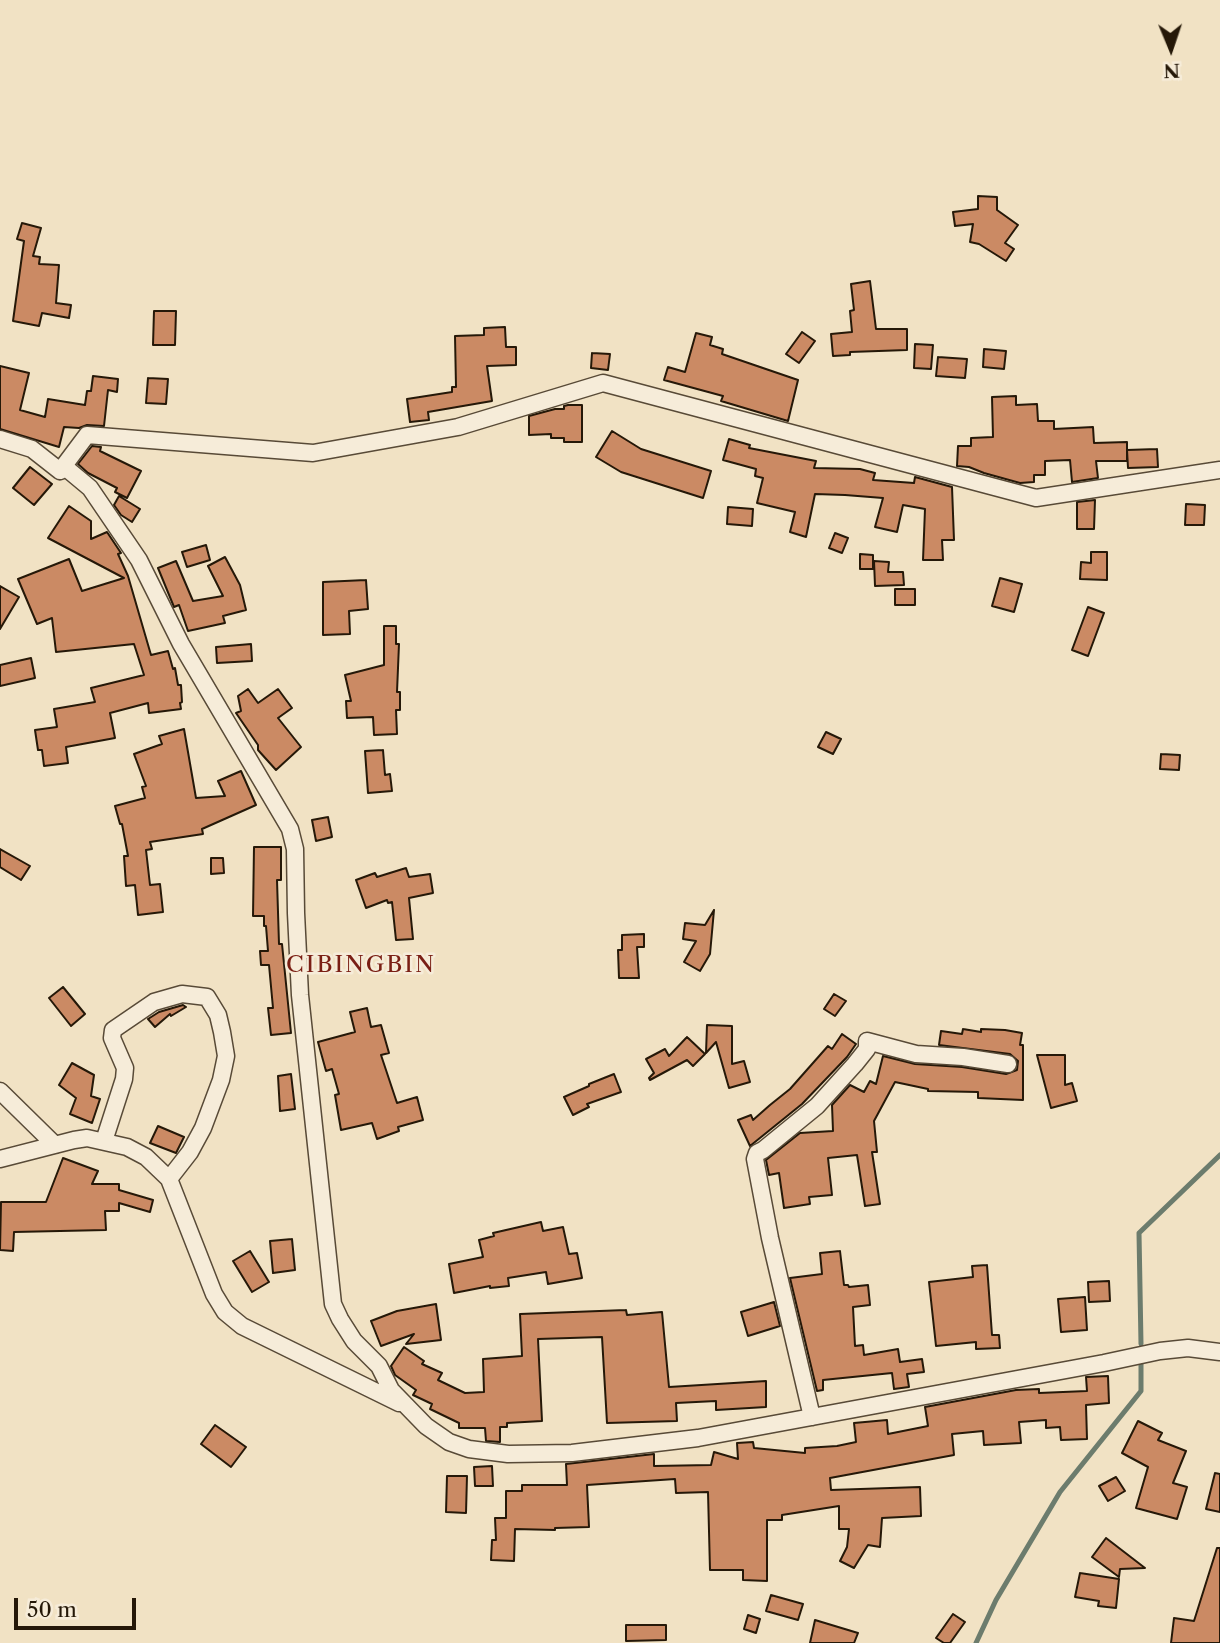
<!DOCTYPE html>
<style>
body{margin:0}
#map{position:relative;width:1220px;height:1643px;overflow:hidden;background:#f1e2c4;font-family:"Libre Caslon Text",serif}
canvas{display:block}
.north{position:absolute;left:1136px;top:14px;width:70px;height:70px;-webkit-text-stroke:5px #f6ecd9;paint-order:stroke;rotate:178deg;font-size:19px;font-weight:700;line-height:28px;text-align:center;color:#251808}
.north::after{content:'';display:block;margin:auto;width:24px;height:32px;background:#251808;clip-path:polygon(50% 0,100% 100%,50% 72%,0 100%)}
.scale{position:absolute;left:14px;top:1598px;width:122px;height:32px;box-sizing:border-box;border:4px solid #251808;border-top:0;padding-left:9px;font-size:21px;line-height:24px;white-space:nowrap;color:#251808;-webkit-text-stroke:5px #f6ecd9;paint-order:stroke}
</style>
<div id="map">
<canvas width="1220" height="1643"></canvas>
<div class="north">N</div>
<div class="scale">50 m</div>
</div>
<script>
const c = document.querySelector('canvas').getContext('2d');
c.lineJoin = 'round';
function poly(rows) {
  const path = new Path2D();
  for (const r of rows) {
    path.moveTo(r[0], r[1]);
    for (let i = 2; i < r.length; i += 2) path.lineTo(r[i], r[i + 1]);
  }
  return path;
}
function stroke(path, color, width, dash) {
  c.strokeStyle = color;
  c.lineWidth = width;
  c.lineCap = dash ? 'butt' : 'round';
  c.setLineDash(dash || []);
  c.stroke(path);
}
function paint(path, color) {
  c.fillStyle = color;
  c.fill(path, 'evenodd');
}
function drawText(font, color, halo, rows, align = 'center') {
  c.font = font + ' "Libre Caslon Text",serif';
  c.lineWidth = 5;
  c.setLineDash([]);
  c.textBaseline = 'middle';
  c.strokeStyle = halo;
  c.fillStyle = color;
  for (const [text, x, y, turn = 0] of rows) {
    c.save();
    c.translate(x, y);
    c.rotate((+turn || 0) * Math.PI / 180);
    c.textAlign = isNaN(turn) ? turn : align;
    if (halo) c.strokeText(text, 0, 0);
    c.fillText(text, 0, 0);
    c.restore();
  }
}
const stream = poly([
 [1141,1344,1139,1233,1220,1155],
 [976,1643,996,1600,1060,1492,1141,1391,1141,1364]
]);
const building = poly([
 [978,196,997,197,997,210,1018,225,1005,243,1014,249,1006,261,979,244,970,242,973,224,955,226,953,212,978,209,978,196],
 [22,223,41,228,33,256,40,257,39,264,59,265,56,303,71,305,69,318,42,313,39,326,13,321,24,241,17,239,22,223],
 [870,281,876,329,907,329,907,350,850,352,850,355,833,356,831,334,852,332,850,311,854,310,851,284,870,281],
 [154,311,176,311,175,345,153,345,154,311],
 [505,327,506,347,516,347,516,365,487,366,492,401,428,412,429,420,410,422,407,399,452,392,452,387,456,387,455,336,484,335,484,328,505,327],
 [802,332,815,341,799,363,786,354,802,332],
 [696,333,712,337,710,345,723,349,722,354,798,380,788,421,721,401,723,396,664,380,668,367,685,372,696,333],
 [915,344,933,345,931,369,914,368,915,344],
 [984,349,1006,351,1004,369,983,367,984,349],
 [592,353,610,354,608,370,591,368,592,353],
 [938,357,967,359,965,378,936,376,938,357],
 [0,366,29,373,20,410,45,417,48,399,85,405,87,391,91,391,93,376,118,379,117,392,108,390,104,426,87,425,79,428,64,427,59,447,0,429,0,366],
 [148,378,168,379,166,404,146,403,148,378],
 [1016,396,1016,405,1037,404,1038,421,1054,421,1054,429,1093,427,1094,443,1127,442,1127,461,1096,461,1098,478,1072,482,1070,460,1045,461,1045,475,1034,475,1034,482,1020,483,984,473,969,467,957,466,958,446,971,446,971,438,993,437,992,397,1016,396],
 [568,405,582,405,582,442,564,442,564,438,551,438,551,434,529,435,529,416,555,409,564,409,564,406,568,405],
 [612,431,641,449,711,471,703,498,621,472,596,457,612,431],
 [729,439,750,445,749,448,816,461,814,468,860,469,875,473,873,480,914,483,915,477,952,487,954,540,942,540,943,560,923,560,925,509,903,505,897,532,875,527,883,498,845,495,815,494,806,537,790,532,795,512,757,503,763,478,755,476,756,469,723,460,729,439],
 [92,446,101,447,100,451,141,471,127,498,115,492,117,488,88,473,78,464,92,446],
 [1157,449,1158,467,1128,468,1127,450,1157,449],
 [30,467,52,484,34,505,13,488,30,467],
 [119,496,140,509,132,522,121,515,114,505,119,496],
 [1095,500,1094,529,1077,529,1077,502,1095,500],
 [1186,504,1205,505,1204,525,1185,525,1186,504],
 [69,506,91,521,91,539,107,532,121,553,118,554,128,576,151,655,168,651,173,669,175,668,178,685,181,685,182,702,180,703,181,709,149,713,148,703,110,713,115,738,66,747,68,763,44,766,42,750,38,750,35,730,57,727,54,709,95,702,91,688,144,675,134,644,56,652,52,618,37,624,18,579,69,559,82,591,124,578,48,538,69,506],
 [728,507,753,509,752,526,727,524,728,507],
 [835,533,848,538,842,553,829,548,835,533],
 [206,545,210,560,187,567,182,552,206,545],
 [1091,552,1107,552,1107,580,1080,579,1081,562,1091,563,1091,552],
 [860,554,873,555,873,569,860,569,860,554],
 [225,557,240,585,246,610,223,616,225,623,188,631,179,605,174,607,158,568,176,561,193,601,223,596,208,566,225,557],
 [874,561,889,562,888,572,903,572,904,585,875,586,874,561],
 [1000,578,1022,584,1014,612,992,606,1000,578],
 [366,580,368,609,349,611,350,634,323,635,323,582,366,580],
 [0,586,19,597,0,629,0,586],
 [895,589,915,589,915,605,895,605,895,589],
 [1088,607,1104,613,1088,656,1072,650,1088,607],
 [384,626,396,626,396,644,399,644,397,692,400,692,400,710,396,710,397,734,374,735,373,717,347,718,346,701,351,701,345,675,384,665,384,626],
 [251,644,252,661,217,663,216,647,251,644],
 [31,658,35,678,0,686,0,665,31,658],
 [248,689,258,703,278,689,292,708,278,718,301,747,276,770,258,750,258,745,236,713,241,711,238,696,248,689],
 [184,729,196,798,225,796,218,781,241,771,256,805,202,829,203,834,150,842,152,849,146,850,150,885,160,884,163,912,138,915,135,885,126,886,124,856,128,856,122,824,120,824,115,806,145,798,142,787,146,786,134,754,162,744,159,736,184,729],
 [826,732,841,739,833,754,818,747,826,732],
 [383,750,385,775,390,774,392,791,368,793,365,751,383,750],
 [1161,754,1180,755,1179,770,1160,769,1161,754],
 [328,817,332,837,316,841,312,820,328,817],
 [254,847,281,847,281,880,277,880,279,944,282,944,291,1033,271,1035,268,1008,273,1008,269,965,261,965,260,951,268,951,266,926,264,926,264,916,253,916,254,847],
 [0,849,30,866,21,880,0,867,0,849],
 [211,858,223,858,224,873,211,874,211,858],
 [406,868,409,877,430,874,433,893,409,898,413,939,396,940,392,902,388,903,387,900,366,908,356,880,375,873,377,877,406,868],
 [714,910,710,954,700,971,684,962,696,941,683,939,685,923,705,925,714,910],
 [644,934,644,947,637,947,639,978,619,978,618,950,622,950,622,935,644,934],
 [63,987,85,1014,71,1026,49,998,63,987],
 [834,994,846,1001,835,1016,824,1009,834,994],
 [183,1005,186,1007,171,1016,170,1014,155,1027,148,1019,159,1012,183,1005],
 [367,1008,371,1027,381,1025,389,1053,381,1055,397,1103,417,1097,423,1120,398,1127,399,1131,377,1139,372,1123,341,1130,335,1095,339,1094,332,1069,326,1071,318,1042,355,1032,350,1012,367,1008],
 [707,1025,732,1026,732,1064,744,1061,750,1082,729,1088,716,1042,706,1053,707,1025],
 [963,1029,981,1032,981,1029,1005,1030,1022,1033,1020,1045,1023,1045,1023,1100,978,1098,978,1092,928,1091,928,1089,895,1082,874,1121,877,1152,872,1152,880,1204,865,1206,857,1155,828,1158,832,1195,809,1197,810,1204,784,1208,779,1173,769,1175,766,1160,800,1133,833,1131,832,1105,850,1085,864,1092,870,1081,876,1084,883,1056,915,1064,962,1067,1006,1074,1017,1070,1018,1061,1010,1054,939,1045,941,1031,962,1034,963,1029],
 [842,1034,856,1044,847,1057,802,1104,750,1146,738,1120,751,1115,753,1120,770,1105,790,1089,828,1046,832,1049,842,1034],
 [687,1037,705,1054,693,1066,687,1060,650,1080,649,1078,654,1073,646,1059,665,1049,669,1056,687,1037],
 [1037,1055,1065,1055,1065,1085,1072,1083,1077,1101,1051,1108,1037,1055],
 [72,1063,94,1075,91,1096,100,1099,92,1123,70,1114,76,1098,59,1085,72,1063],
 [291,1074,295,1109,280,1111,278,1076,291,1074],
 [614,1074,621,1092,587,1104,589,1107,573,1115,564,1097,589,1086,589,1084,614,1074],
 [158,1126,184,1137,176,1153,150,1143,158,1126],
 [63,1158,98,1171,92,1184,119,1184,119,1190,153,1200,150,1212,119,1203,119,1211,105,1211,106,1230,14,1232,13,1251,0,1250,1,1202,46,1202,63,1158],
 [541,1222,543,1231,563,1227,569,1254,577,1253,582,1278,548,1284,546,1272,508,1278,509,1286,490,1288,490,1286,454,1293,449,1264,483,1257,479,1240,494,1236,493,1233,541,1222],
 [292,1239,295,1270,273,1273,270,1241,292,1239],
 [250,1251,269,1282,252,1292,233,1261,250,1251],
 [840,1251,844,1285,848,1285,849,1287,868,1285,870,1305,853,1307,855,1346,863,1345,864,1355,898,1349,900,1362,922,1359,924,1372,907,1374,909,1387,894,1389,892,1373,823,1380,823,1390,817,1391,790,1278,822,1274,820,1253,840,1251],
 [987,1265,992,1335,999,1335,1000,1348,976,1349,976,1342,936,1346,929,1282,973,1277,972,1266,987,1265],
 [1109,1281,1110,1301,1089,1302,1088,1282,1109,1281],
 [1085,1297,1087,1330,1061,1332,1058,1299,1085,1297],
 [774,1302,780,1326,748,1336,741,1312,774,1302],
 [436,1304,441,1340,406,1344,414,1334,381,1346,371,1321,397,1311,436,1304],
 [626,1310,627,1315,662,1312,669,1387,766,1381,766,1407,716,1410,716,1401,676,1403,677,1421,607,1423,602,1337,538,1339,542,1421,507,1423,507,1427,500,1427,500,1442,486,1441,485,1428,459,1428,459,1423,430,1409,432,1404,413,1395,416,1390,395,1375,391,1366,404,1347,424,1361,422,1364,442,1373,438,1380,465,1393,484,1392,483,1359,522,1356,520,1314,626,1310],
 [1108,1376,1109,1403,1086,1405,1087,1439,1061,1440,1060,1427,1046,1428,1046,1420,1019,1422,1021,1443,984,1445,983,1431,952,1434,954,1455,830,1478,831,1490,920,1487,921,1516,882,1518,880,1547,868,1545,854,1568,840,1561,847,1547,849,1529,839,1529,839,1506,782,1515,782,1520,767,1520,767,1581,743,1580,743,1570,710,1570,708,1492,676,1493,675,1479,587,1485,589,1527,555,1528,555,1530,515,1529,514,1561,491,1560,492,1540,496,1540,495,1518,506,1518,506,1491,522,1491,522,1485,567,1485,566,1464,654,1454,654,1466,711,1465,714,1452,738,1459,737,1443,753,1442,754,1448,805,1453,805,1448,837,1446,856,1442,854,1423,887,1420,888,1434,928,1426,925,1407,1016,1390,1039,1389,1039,1393,1087,1391,1086,1377,1108,1376],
 [1138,1421,1162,1433,1158,1440,1186,1451,1173,1483,1187,1487,1177,1519,1136,1508,1148,1467,1122,1453,1138,1421],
 [215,1425,246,1447,231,1467,201,1444,215,1425],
 [492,1466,493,1486,475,1486,474,1467,492,1466],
 [1215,1473,1220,1474,1220,1512,1206,1509,1215,1473],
 [447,1476,467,1476,466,1513,446,1512,447,1476],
 [1116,1477,1125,1491,1108,1501,1099,1486,1116,1477],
 [1106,1538,1145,1568,1120,1569,1119,1577,1092,1557,1106,1538],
 [1217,1548,1220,1548,1220,1643,1171,1643,1174,1618,1194,1621,1217,1548],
 [1080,1573,1119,1579,1116,1608,1098,1606,1099,1601,1075,1597,1080,1573],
 [771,1595,803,1604,798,1620,766,1611,771,1595],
 [953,1614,965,1622,950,1643,944,1643,936,1638,953,1614],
 [748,1615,760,1619,756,1633,744,1629,748,1615],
 [815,1620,858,1633,854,1643,810,1643,815,1620],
 [626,1625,666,1625,666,1640,626,1641,626,1625]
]);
const street = poly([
 [0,439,32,449,60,471,66,468,90,488,139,560,181,644,290,829,295,849,296,913,300,995,333,1304,340,1319,354,1341,379,1366,391,1390,426,1426,449,1442,469,1449,508,1454,572,1453,698,1438,1104,1363,1160,1351,1188,1348,1220,1352],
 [60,471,87,435,313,453,458,427,603,383,1036,498,1220,470],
 [0,1091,55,1145],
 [104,1141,124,1079,125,1068,112,1038,113,1030,154,1002,182,994,207,997,218,1015,222,1032,226,1056,221,1080,203,1128,190,1152,169,1179],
 [0,1159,74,1140,87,1138,127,1147,146,1157,169,1179,214,1294,225,1312,242,1326,399,1403],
 [812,1417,770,1238,755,1159,757,1153,763,1150,817,1106,855,1064,867,1049,867,1041,916,1054,963,1057,1008,1064]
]);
const quarterNames = [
 ["CIBINGBIN",361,965]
];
stroke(stream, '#6c7c6d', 5);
paint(building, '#cb8a64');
stroke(building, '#251808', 2);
stroke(street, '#584a37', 19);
stroke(street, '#f6ecd9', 16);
c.letterSpacing = '2px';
drawText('23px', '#7a1f14', '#f6ecd9', quarterNames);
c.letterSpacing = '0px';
</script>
